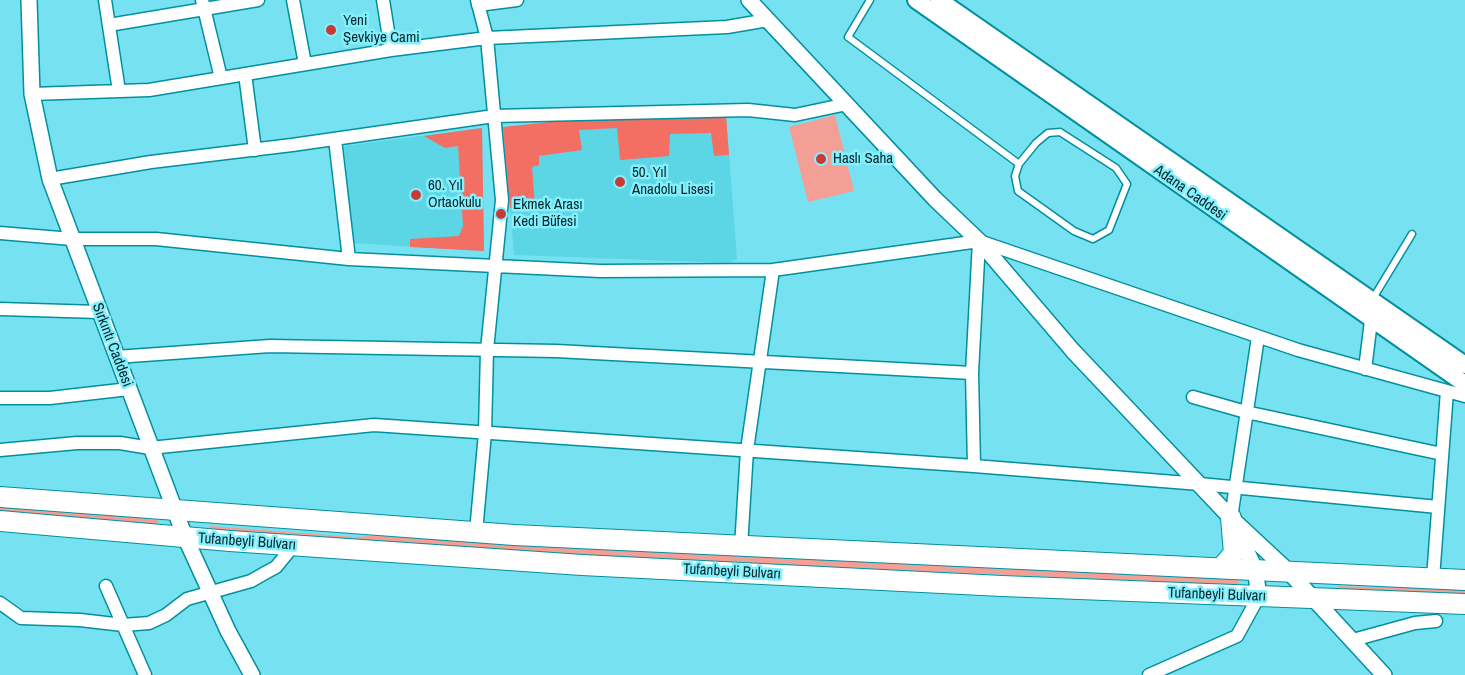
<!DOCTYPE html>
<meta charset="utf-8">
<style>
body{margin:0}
canvas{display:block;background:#76e2f1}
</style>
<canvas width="1465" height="675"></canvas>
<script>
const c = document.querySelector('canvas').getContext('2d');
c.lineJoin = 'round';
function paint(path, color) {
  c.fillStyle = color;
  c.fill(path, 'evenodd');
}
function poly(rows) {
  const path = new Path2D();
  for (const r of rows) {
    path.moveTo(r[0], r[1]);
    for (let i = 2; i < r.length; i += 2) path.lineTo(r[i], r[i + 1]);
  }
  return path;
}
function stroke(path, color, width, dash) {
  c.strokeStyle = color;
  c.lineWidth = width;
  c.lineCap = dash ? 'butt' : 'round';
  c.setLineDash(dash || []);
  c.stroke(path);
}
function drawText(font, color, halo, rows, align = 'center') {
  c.font = font + ' "Archivo Narrow",sans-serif';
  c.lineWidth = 5;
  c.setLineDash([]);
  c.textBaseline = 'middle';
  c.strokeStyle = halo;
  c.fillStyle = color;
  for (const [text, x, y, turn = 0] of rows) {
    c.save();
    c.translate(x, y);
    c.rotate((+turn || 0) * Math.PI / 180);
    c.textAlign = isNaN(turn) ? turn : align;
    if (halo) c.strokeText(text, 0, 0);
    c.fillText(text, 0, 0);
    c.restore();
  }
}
const built = poly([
 [726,115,737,259,728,263,514,255,503,127],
 [482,128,484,251,352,243,344,146]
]);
const green = poly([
 [835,115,854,191,808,202,789,127],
 [0,504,158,520,158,525,0,511],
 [210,526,355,537,386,535,649,551,1239,579,1238,585,650,559,209,530],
 [1338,586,1465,590,1465,593,1338,591]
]);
const forest = poly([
 [726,115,729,155,714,156,711,133,670,134,669,156,620,160,617,128,579,130,582,150,539,156,539,165,532,167,535,205,510,208,503,127,577,119],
 [482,128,484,251,410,247,410,239,459,236,463,226,458,146,445,148,424,136]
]);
const service = poly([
 [870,0,848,37,1019,164],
 [1060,132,1116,168,1127,184,1109,230,1093,239,1074,231,1018,191,1015,176,1019,164,1036,143,1048,133,1060,132],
 [1372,300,1412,234]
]);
const minor = poly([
 [105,0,119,91],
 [202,0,221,78],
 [293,0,305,64],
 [383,0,391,50],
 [478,5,517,0],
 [109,25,258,0],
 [245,74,255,150],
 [32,94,149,90,391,50,487,38,727,27,768,20],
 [335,139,349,259],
 [50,179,151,162,292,145,494,116,748,110,795,115,847,104],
 [0,233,72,239,156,239,349,259,600,271,773,270,979,241,1298,350,1465,396],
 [0,309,99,312],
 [116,357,270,346,556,351,972,373],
 [1365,369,1372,313],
 [1193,397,1246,412,1442,454],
 [0,398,50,398,129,389],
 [0,450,77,443,120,443,150,448,374,425,974,466,1200,484,1438,507],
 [974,466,972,373,979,241],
 [1231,518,1258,337],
 [476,532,485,433,487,350,502,200,487,38,477,0],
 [741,547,747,450,773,270],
 [1433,578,1447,391],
 [106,586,145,675],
 [0,603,21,618,80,620,123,625,149,623,166,615,187,599,251,581,265,573,276,567,294,545],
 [1353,640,1415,623,1436,621],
 [1149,675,1237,636,1259,596]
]);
const tertiary = poly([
 [29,0,32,94,50,179,185,537,228,631,252,675],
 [749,0,935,199,979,241,1073,351,1231,518,1288,571,1384,675],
 [1235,526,1255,569,1259,596]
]);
const secondary = poly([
 [916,0,1465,384],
 [939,0,1465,365]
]);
const trunk = poly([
 [0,497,514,535,1465,580],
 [0,521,230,541,582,565,1002,586,1465,604],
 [1221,568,1234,553,1231,518]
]);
const markers = [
 [331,30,6,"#c83a35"],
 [821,159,6,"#c83a35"],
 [620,182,6,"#c83a35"],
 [416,195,6,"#c83a35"],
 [501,214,6,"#c83a35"]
];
const poiNames = [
 ["Yeni",343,21],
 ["Şevkiye Cami",343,38],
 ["Haslı Saha",833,159],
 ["50. Yıl",632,173],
 ["Anadolu Lisesi",632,190],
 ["60. Yıl",428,186],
 ["Ortaokulu",428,203],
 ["Ekmek Arası",513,205],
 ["Kedi Büfesi",513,222]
];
const streetNames = [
 ["Adana Caddesi",1190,193,35],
 ["Sırkıntı Caddesi",112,345,69],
 ["Tufanbeyli Bulvarı",247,542,4],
 ["Tufanbeyli Bulvarı",732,572,3],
 ["Tufanbeyli Bulvarı",1217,595,2]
];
paint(built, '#5cd6e4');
paint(green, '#f49f95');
paint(forest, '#f36f64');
stroke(service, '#02909d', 9);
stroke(minor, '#02909d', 15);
stroke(tertiary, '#02909d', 18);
stroke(secondary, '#02909d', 20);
stroke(trunk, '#02909d', 22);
stroke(service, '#fff', 6);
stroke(minor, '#fff', 12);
stroke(tertiary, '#fff', 15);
stroke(secondary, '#fff', 16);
stroke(trunk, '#fff', 20);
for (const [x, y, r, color] of markers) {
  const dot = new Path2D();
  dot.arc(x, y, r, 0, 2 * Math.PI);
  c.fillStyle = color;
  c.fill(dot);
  stroke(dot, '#84f0fe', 2);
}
drawText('15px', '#02262b', '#84f0fe', poiNames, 'left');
drawText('15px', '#02262b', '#84f0fe', streetNames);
</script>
